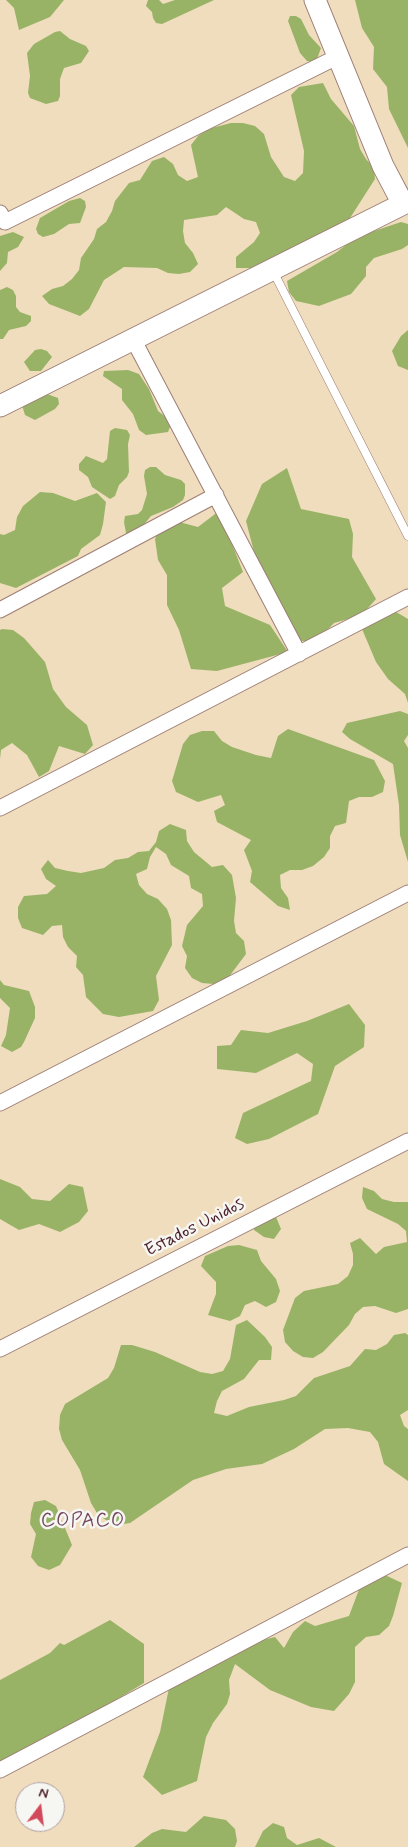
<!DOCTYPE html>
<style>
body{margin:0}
#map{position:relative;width:408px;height:1847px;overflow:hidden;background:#f0ddbe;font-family:Mynerve,sans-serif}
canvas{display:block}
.north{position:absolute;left:15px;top:1782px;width:50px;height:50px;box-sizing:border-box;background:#f6f6f2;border:1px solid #b1a0a2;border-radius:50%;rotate:15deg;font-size:14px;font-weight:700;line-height:20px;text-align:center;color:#4a1f2b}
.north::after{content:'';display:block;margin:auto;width:18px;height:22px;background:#d1495b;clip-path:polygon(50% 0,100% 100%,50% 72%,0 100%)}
</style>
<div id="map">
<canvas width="408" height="1847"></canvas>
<div class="north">N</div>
</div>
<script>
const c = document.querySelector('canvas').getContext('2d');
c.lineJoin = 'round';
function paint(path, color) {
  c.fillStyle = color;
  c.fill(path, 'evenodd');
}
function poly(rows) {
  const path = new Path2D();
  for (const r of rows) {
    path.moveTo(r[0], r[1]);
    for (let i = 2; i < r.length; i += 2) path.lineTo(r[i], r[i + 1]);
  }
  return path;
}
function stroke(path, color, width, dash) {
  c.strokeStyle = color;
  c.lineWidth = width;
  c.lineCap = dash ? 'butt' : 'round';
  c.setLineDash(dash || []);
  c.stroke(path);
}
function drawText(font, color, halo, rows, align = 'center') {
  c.font = font + ' Mynerve,sans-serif';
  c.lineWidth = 5;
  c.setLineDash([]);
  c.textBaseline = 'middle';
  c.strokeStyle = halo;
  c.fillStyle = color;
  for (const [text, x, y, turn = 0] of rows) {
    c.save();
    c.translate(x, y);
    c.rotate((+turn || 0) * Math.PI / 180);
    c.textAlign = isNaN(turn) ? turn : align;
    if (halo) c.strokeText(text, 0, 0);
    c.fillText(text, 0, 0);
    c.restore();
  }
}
const forest = poly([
 [6,0,64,0,50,17,19,30,14,8],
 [148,0,159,0,163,4,175,0,214,0,162,24,156,23,153,18,152,12,146,6],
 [355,0,408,0,408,148,389,109,387,87,373,69,374,47,362,28],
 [290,16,296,16,301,19,309,35,321,48,317,59,313,62,307,61,300,53,288,21],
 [60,31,70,39,86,46,89,51,81,63,64,68,60,79,60,96,58,101,46,104,30,98,28,93,30,76,27,53,34,44,55,32],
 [323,83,331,99,354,126,360,149,366,159,374,168,375,179,350,218,341,225,259,268,236,268,236,257,254,242,260,233,256,222,244,219,226,207,217,215,184,220,183,231,185,243,193,253,198,264,190,272,179,274,168,273,157,268,124,267,104,280,89,309,80,316,49,304,42,296,52,289,63,286,72,279,79,270,81,258,94,239,97,229,106,222,112,211,115,201,129,183,140,180,152,161,164,157,173,164,178,175,187,181,198,177,191,145,198,136,208,129,231,123,243,123,255,126,264,134,271,157,284,177,295,181,303,173,304,151,291,95,299,87],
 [80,198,85,201,86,207,80,223,69,224,54,234,43,237,38,234,36,229,40,218,69,201],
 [401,222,408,224,408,245,402,249,374,258,366,267,366,276,351,294,319,306,296,301,289,292,287,281,337,252,356,237],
 [13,232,24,237,18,247,8,252,7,263,0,271,0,236],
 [7,287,13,290,16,296,16,307,20,312,31,316,31,321,26,326,9,330,3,339,0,339,0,290],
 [408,330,408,370,398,366,392,351,401,336],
 [41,349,47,351,52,357,41,371,30,371,24,362,35,350],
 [128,370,139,374,149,389,158,411,172,422,168,432,146,435,139,430,133,414,122,400,122,389,103,376,104,371],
 [47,394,58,398,59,404,55,409,35,420,25,415,22,405],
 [115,428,127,430,130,435,128,444,129,472,127,477,119,485,115,496,110,499,92,487,88,477,79,470,79,464,86,456,103,463,107,459,110,431],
 [150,467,156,467,165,475,181,480,185,484,185,495,183,500,173,507,151,516,136,534,131,537,126,533,124,522,125,516,138,514,142,510,147,494,144,476,145,470],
 [287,468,301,509,349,519,353,534,352,557,376,599,362,615,334,623,317,641,291,641,258,567,246,521,262,484],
 [40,492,53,493,75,501,97,493,106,502,103,524,100,535,81,549,78,556,16,588,0,583,0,534,4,535,15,530,17,517,23,506],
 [219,511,243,572,222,588,225,606,270,625,288,652,217,671,191,669,179,630,167,605,167,575,158,560,155,539,164,518,198,527],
 [391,609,408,619,408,703,405,694,388,679,376,662,362,629],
 [2,629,13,630,24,638,45,662,53,689,66,707,87,725,93,745,85,754,59,746,49,771,39,777,27,755,12,743,1,750,0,759,0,630],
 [400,711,408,714,408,735,404,741,408,748,408,862,400,835,399,805,393,764,350,739,342,732,347,723],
 [288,729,374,760,385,781,383,792,372,797,359,797,349,801,346,823,335,826,330,836,330,848,324,857,313,866,302,870,290,870,280,875,281,888,288,898,290,910,278,906,250,882,252,871,244,850,251,840,217,822,214,811,225,805,221,795,198,802,176,792,172,781,183,744,190,735,202,731,214,731,222,741,232,747,256,755,271,758,278,736],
 [170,824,186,830,187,841,194,852,212,867,223,865,232,875,236,898,234,921,236,933,244,941,246,954,225,982,214,984,202,983,192,978,185,968,187,956,182,946,187,925,203,906,202,894,191,888,189,876,171,865,166,854,156,847,150,857,147,869,136,874,139,885,147,894,158,899,167,909,171,920,172,945,156,976,159,1000,153,1011,119,1017,103,1014,86,997,83,975,76,967,77,956,68,947,63,937,62,925,52,926,43,935,22,928,18,918,18,907,24,896,47,894,56,886,46,879,41,869,48,860,55,868,68,871,81,873,104,868,115,860,128,858,138,852,149,851,156,842,159,831],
 [0,980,4,985,29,991,35,1007,35,1018,24,1042,21,1047,12,1052,1,1046,6,1035,10,1008,0,998],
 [349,1004,365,1025,364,1047,335,1066,318,1114,269,1139,247,1144,235,1138,243,1113,311,1081,313,1064,297,1053,256,1073,217,1069,217,1046,231,1045,241,1030,268,1033,307,1021],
 [0,1179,20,1187,32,1199,50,1201,69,1184,83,1187,88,1211,79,1222,60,1232,39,1224,19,1230,0,1219],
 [363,1187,374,1191,382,1199,394,1202,408,1202,408,1309,396,1313,375,1306,363,1307,355,1314,349,1325,323,1352,313,1358,303,1357,293,1351,285,1342,283,1330,295,1298,304,1291,338,1284,348,1276,353,1265,353,1254,350,1243,360,1238,376,1254,384,1247,407,1242,406,1231,398,1224,367,1209,362,1198],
 [264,1214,276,1217,281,1229,274,1239,264,1237,254,1230,254,1218],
 [239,1245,257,1250,261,1261,276,1279,280,1291,276,1302,266,1307,255,1301,245,1305,240,1316,230,1321,208,1315,216,1294,216,1282,201,1266,205,1256,228,1246],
 [247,1320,265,1337,272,1347,271,1360,259,1360,244,1379,222,1391,217,1401,214,1413,227,1416,249,1407,284,1400,296,1396,314,1378,350,1366,365,1349,376,1350,387,1344,394,1335,405,1333,408,1335,408,1410,400,1415,404,1426,408,1429,408,1481,384,1464,378,1442,370,1432,348,1428,325,1429,294,1449,262,1464,226,1469,193,1480,130,1523,118,1525,107,1521,97,1513,91,1503,80,1470,62,1440,59,1429,60,1415,65,1404,108,1378,114,1368,121,1345,132,1345,155,1352,200,1372,212,1374,223,1371,230,1359,236,1325],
 [45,1500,56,1506,72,1545,60,1565,49,1570,38,1566,31,1557,36,1534,30,1524,31,1513,34,1502],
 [385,1575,402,1583,393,1616,389,1626,379,1635,366,1637,355,1647,355,1682,349,1694,334,1711,311,1707,270,1690,235,1664,229,1680,230,1694,227,1704,213,1723,206,1737,197,1781,162,1795,143,1777,160,1732,169,1688,230,1648,275,1637,284,1648,293,1632,305,1621,315,1626,349,1616,363,1579],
 [110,1620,144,1644,144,1683,23,1756,0,1767,0,1680,50,1653,60,1643,64,1645],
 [204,1816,226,1820,235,1829,237,1841,235,1847,134,1847,152,1833,162,1829,186,1832],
 [273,1823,284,1827,287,1838,297,1845,319,1838,336,1847,255,1847,263,1831]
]);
const lane = poly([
 [273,271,408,536]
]);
const street = poly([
 [0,213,5,222,337,57],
 [133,339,299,654],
 [0,610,216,495],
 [0,808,408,597],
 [0,1103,408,893],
 [0,1349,408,1141],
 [0,1770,408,1555]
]);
const secondary = poly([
 [0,406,403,204,383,166,315,0]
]);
const streetNames = [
 ["Estados Unidos",195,1228,-27]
];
const quarterNames = [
 ["COPACO",83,1522]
];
paint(forest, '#98b366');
stroke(lane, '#9d7e74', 9);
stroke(street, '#9d7e74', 17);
stroke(secondary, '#9d7e74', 23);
stroke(lane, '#fff', 8);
stroke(street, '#fff', 15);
stroke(secondary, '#fff', 21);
drawText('18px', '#4a1f2b', '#f6f6f2', streetNames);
c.letterSpacing = '1px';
drawText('20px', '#75485e', '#f6f6f2', quarterNames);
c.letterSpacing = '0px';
</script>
